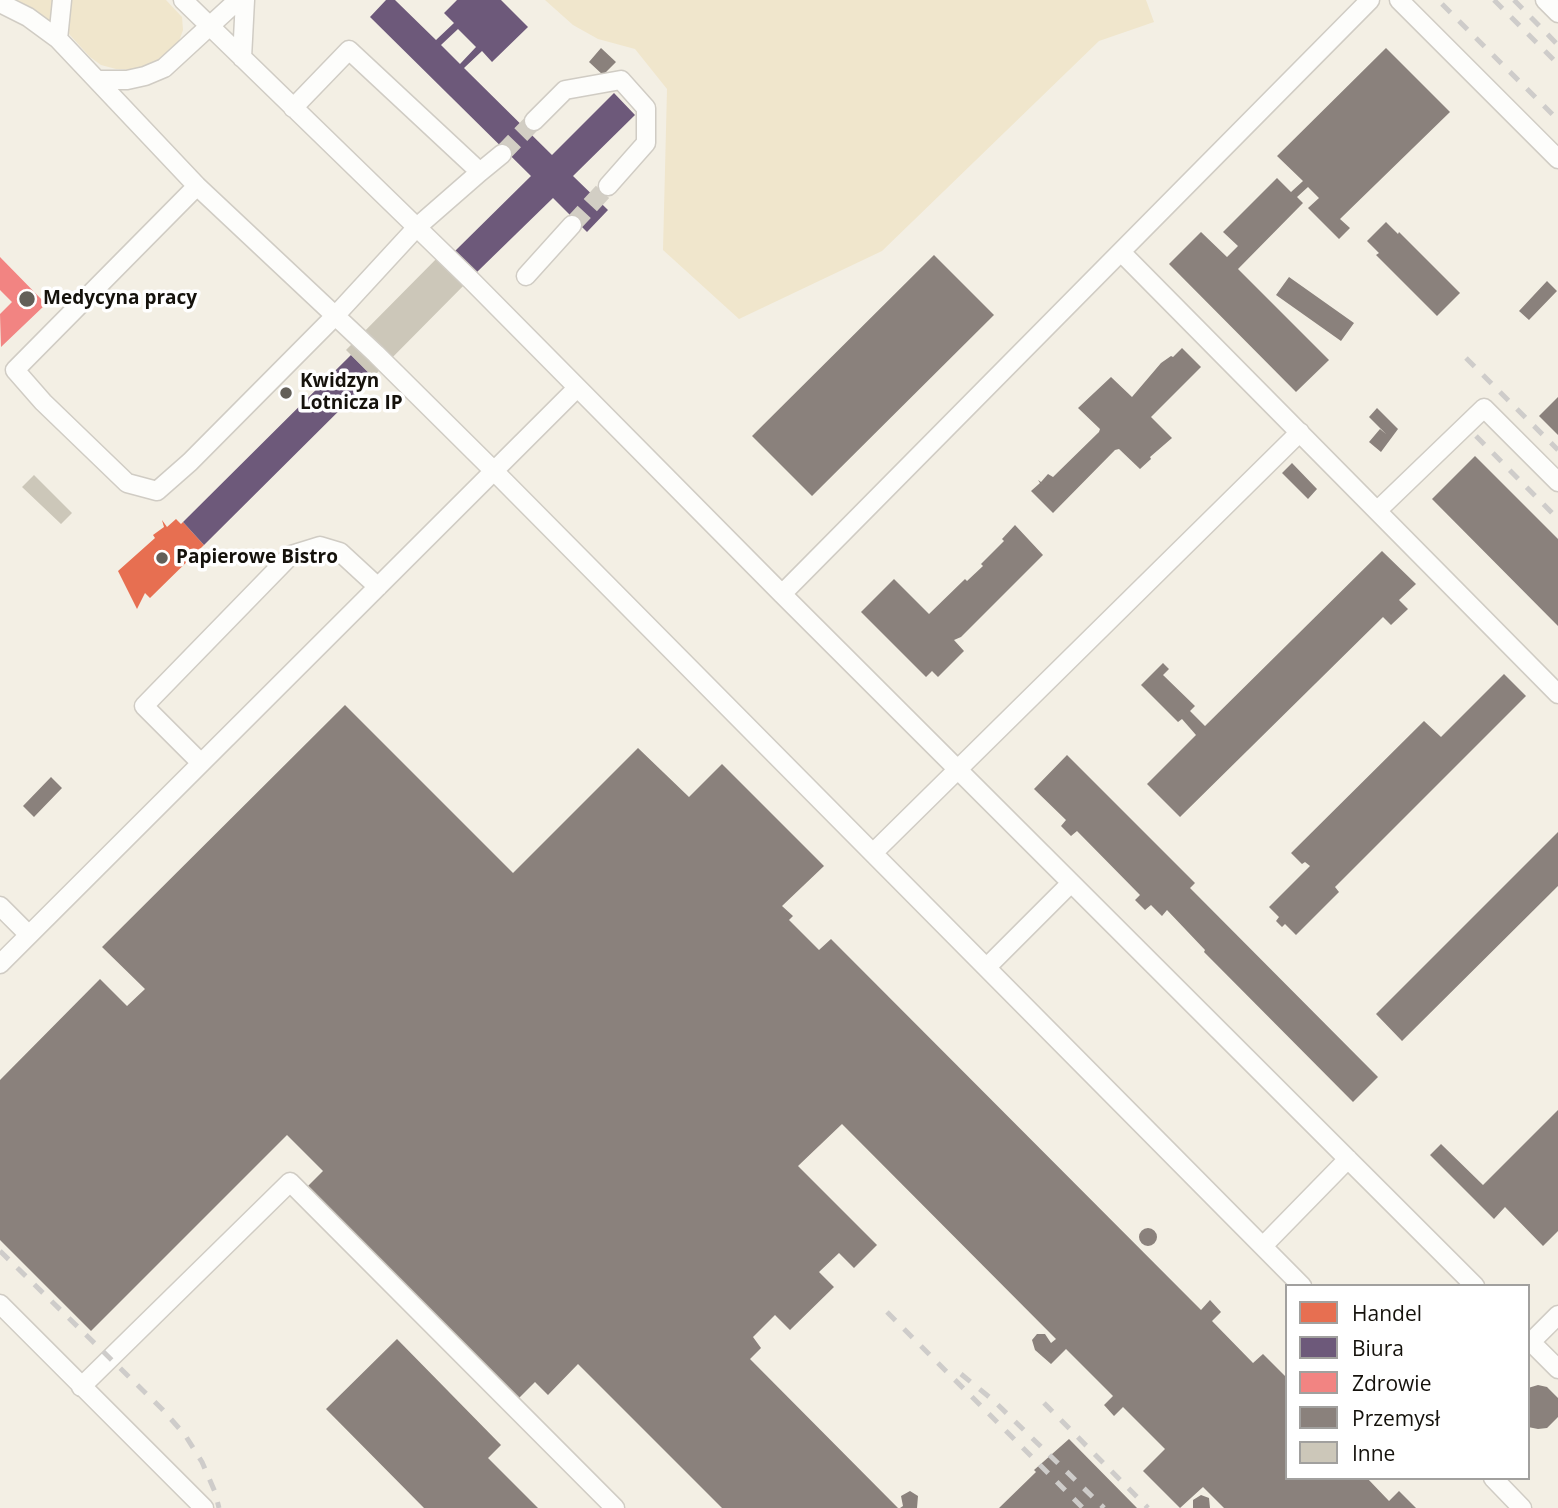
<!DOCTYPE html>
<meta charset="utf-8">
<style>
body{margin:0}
#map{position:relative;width:1558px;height:1508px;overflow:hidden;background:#f3efe4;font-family:"Open Sans",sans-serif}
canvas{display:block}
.legend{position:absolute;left:1285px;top:1284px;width:245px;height:196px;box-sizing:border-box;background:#fff;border:2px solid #a1a09e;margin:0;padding:9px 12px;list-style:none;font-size:21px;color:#15120c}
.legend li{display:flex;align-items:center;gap:14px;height:35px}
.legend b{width:35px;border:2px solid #a1a09e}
</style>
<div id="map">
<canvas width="1558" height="1508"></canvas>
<ul class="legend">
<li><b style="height:19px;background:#e76f51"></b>Handel</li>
<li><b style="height:19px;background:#6d597a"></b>Biura</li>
<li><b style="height:19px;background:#f28482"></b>Zdrowie</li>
<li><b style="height:19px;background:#8a817c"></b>Przemysł</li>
<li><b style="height:19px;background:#ccc7b9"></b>Inne</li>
</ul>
</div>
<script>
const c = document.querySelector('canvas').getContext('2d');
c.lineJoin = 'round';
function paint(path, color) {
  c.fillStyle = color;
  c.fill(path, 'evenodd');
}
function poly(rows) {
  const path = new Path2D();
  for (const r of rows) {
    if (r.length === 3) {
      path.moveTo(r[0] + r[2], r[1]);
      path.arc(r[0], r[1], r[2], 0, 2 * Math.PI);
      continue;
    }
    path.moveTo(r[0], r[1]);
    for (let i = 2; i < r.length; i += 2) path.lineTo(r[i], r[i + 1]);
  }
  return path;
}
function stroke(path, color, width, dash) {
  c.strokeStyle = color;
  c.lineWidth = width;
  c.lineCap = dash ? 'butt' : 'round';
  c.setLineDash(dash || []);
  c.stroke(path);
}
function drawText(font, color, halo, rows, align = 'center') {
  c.font = font + ' "Open Sans",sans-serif';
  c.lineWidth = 7;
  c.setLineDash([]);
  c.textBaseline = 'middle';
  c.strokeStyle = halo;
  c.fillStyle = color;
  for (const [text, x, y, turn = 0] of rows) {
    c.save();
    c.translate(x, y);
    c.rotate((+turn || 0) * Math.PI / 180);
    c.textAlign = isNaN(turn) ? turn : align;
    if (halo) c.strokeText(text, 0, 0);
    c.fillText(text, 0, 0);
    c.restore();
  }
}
const green = poly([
 [15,0,54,0,52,24,32,9],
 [69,0,166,0,182,17,183,30,178,44,165,58,151,66,133,70,116,69,101,65,90,57,69,34,67,26],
 [545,0,1146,0,1154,22,1099,41,882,251,739,319,663,250,667,89,635,49,598,39,573,25]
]);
const shops = poly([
 [176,519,181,524,183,522,204,545,150,598,145,593,137,609,118,571,155,538,153,535,164,527,162,520,167,527]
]);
const offices = poly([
 [386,0,395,0,436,40,454,23,444,13,457,0,501,0,528,27,492,62,482,51,464,68,552,155,614,93,635,115,573,176,608,210,587,232,553,198,477,272,455,251,531,176,370,17],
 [458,29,476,47,460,64,441,45],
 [351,355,373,377,204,545,183,522]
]);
const health = poly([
 [0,257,46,304,1,347,0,314,12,302,0,290]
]);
const industry = poly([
 [601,48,616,62,603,75,589,62],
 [1386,48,1450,112,1340,219,1350,228,1339,239,1308,208,1319,198,1308,187,1297,197,1303,203,1238,269,1329,360,1296,392,1169,264,1201,232,1227,257,1238,246,1223,232,1277,178,1291,192,1303,181,1277,156],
 [1386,222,1398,234,1399,232,1460,293,1437,316,1376,255,1379,253,1367,241],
 [934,255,994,315,812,496,752,436],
 [1289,277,1354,323,1341,341,1276,295],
 [1547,281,1557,291,1529,320,1519,311],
 [1182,348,1201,367,1151,417,1172,438,1150,457,1151,459,1140,469,1119,449,1115,450,1053,513,1031,491,1040,483,1038,480,1041,482,1048,474,1053,477,1099,432,1100,429,1078,408,1111,377,1132,397,1161,363,1171,356,1173,357],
 [1558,397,1558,435,1539,416],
 [1377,408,1398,429,1381,452,1369,442,1380,429,1386,434,1369,417],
 [1475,456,1558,539,1558,626,1432,499],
 [1292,463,1317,489,1308,499,1282,473],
 [1015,525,1043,555,961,637,954,640,964,651,938,677,932,671,926,677,861,612,894,579,929,614,965,579,967,581,983,566,981,564,1004,541,1002,539],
 [1382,551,1416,584,1399,600,1408,609,1391,625,1383,617,1180,817,1147,784,1196,735,1182,719,1178,722,1141,685,1163,663,1169,669,1163,675,1195,706,1190,711,1205,726],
 [1504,674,1526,696,1335,887,1339,892,1296,935,1285,924,1282,927,1276,921,1279,917,1269,907,1310,866,1305,862,1302,864,1291,853,1424,721,1441,737],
 [345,705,513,873,638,748,689,797,722,764,824,866,782,906,793,916,789,920,819,950,831,939,1201,1310,1210,1300,1221,1312,1212,1321,1253,1363,1263,1354,1287,1378,1287,1478,1367,1478,1389,1501,1399,1491,1416,1508,1224,1508,1203,1487,1180,1508,1143,1471,1165,1449,1123,1407,1114,1416,1104,1405,1113,1396,1066,1349,1051,1364,1035,1350,1032,1340,1037,1334,1045,1334,1051,1343,1056,1339,842,1124,798,1166,877,1245,854,1268,839,1253,819,1272,834,1287,790,1330,775,1315,753,1337,761,1348,750,1359,898,1508,722,1508,578,1364,548,1395,535,1382,517,1400,305,1189,323,1171,287,1135,91,1331,0,1240,0,1080,100,979,127,1006,145,989,102,947],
 [1067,755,1195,883,1190,888,1378,1077,1353,1102,1204,952,1205,950,1167,910,1162,916,1151,905,1145,910,1135,900,1140,895,1077,831,1071,836,1061,826,1066,820,1034,789],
 [51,777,62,788,34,817,23,806],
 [1558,832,1558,886,1402,1041,1376,1014],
 [1558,1110,1558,1231,1543,1246,1505,1207,1494,1219,1430,1155,1441,1144,1483,1185],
 [1148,1237,9],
 [397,1339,501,1445,488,1458,538,1508,424,1508,326,1409],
 [1538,1385,1547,1387,1558,1398,1558,1417,1547,1428,1538,1429,1528,1427,1528,1388],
 [1069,1439,1137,1508,999,1508,1036,1472,1034,1470],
 [910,1491,918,1496,917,1508,900,1508,903,1506,901,1496],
 [1201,1495,1209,1498,1210,1508,1193,1508,1193,1500]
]);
const building = poly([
 [449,246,477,272,373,377,346,350],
 [34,475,72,513,61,524,22,487]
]);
const minorTunnel = poly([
 [502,154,534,121],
 [572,225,608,186]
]);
const minor = poly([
 [183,0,471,280,782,594,1475,1286],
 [1399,0,1558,159],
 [1545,0,1558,13],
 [0,3,28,17,58,39,197,186,376,354,493,470,1302,1286],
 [58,39,62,0],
 [242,58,245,0],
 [99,80,127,80,145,76,164,68,238,0],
 [534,121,565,90,621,80,646,108,646,143,608,186],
 [480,172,502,154],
 [197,186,15,370,43,402,127,483,157,491,190,462,335,316,417,227,480,172,349,50,293,108],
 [1121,252,1558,694],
 [526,276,572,225],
 [1378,510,1484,408,1558,482],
 [782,594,1370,0],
 [201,763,144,706,291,555,320,546,340,552,378,587],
 [873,853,1300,432],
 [0,906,29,935],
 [0,964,577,388],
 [987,967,1071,883],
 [1263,1246,1348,1159],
 [0,1304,204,1508],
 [1528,1339,1558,1369],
 [1528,1345,1558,1315],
 [81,1387,290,1182,615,1508],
 [1493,1478,1522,1508]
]);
const rail = poly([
 [1494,0,1558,64],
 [1514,0,1558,45],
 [1442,4,1558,120],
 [1466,358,1558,450],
 [1476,436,1558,519],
 [0,1251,162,1409,185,1435,202,1462,215,1492,219,1508],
 [887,1312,1083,1508],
 [961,1374,993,1400,1104,1508],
 [1044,1403,1148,1508]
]);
const markers = [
 [27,299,9,"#635f58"],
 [286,393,7,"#635f58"],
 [162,558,7,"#635f58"]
];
const poiNames = [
 ["Medycyna pracy",43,299],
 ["Kwidzyn",300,382],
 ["Lotnicza IP",300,404],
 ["Papierowe Bistro",176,558]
];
paint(green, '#f0e6cc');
paint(shops, '#e76f51');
paint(offices, '#6d597a');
paint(health, '#f28482');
paint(industry, '#8a817c');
paint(building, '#ccc7b9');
stroke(minorTunnel, '#d2cec4', 18, [18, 9]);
stroke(minor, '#d0ccc4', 21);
stroke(minor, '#fdfdfb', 18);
stroke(rail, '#ceccca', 5, [12, 12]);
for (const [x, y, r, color] of markers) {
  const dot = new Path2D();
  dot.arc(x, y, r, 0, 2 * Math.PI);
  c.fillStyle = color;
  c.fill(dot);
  stroke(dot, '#fff', 2.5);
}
drawText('bold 19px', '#15120c', '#fff', poiNames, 'left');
</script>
